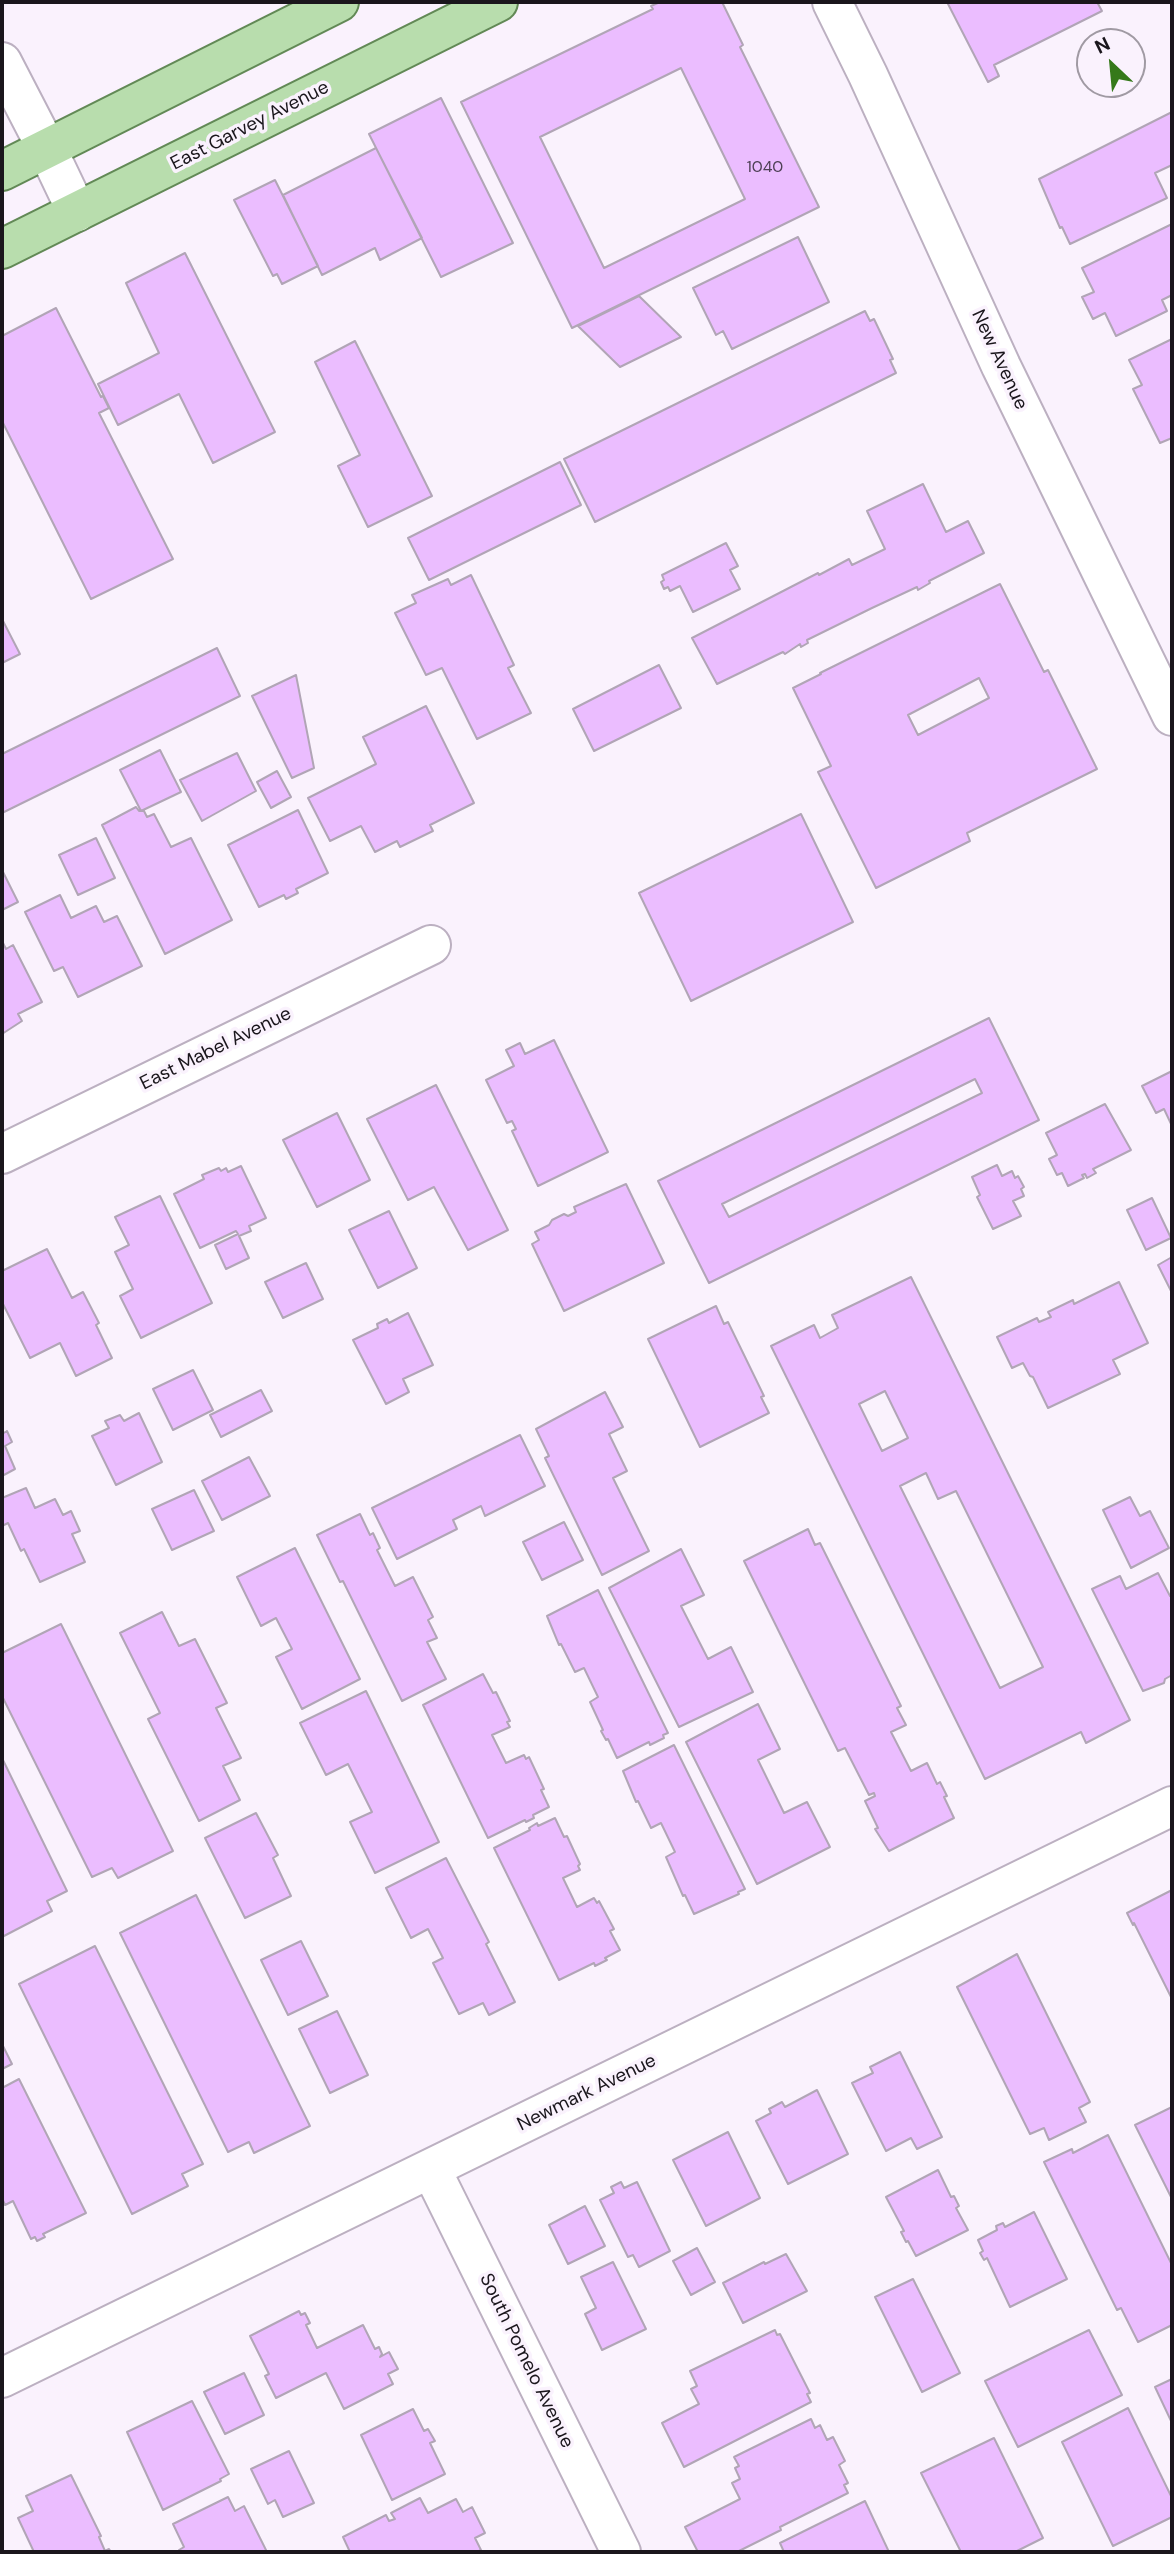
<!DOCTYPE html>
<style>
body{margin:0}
#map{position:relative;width:1174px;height:2554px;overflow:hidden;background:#faf2fd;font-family:"DM Sans",sans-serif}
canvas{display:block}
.frame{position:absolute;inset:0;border:4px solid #1a161c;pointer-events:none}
.north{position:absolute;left:1076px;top:28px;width:70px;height:70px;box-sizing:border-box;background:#faf2fd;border:2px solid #a09aa3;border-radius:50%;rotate:334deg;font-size:19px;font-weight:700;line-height:28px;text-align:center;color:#1a161c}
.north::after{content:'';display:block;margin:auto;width:24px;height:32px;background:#35791a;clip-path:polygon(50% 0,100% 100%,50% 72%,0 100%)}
</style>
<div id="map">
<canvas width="1174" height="2554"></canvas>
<div class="frame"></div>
<div class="north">N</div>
</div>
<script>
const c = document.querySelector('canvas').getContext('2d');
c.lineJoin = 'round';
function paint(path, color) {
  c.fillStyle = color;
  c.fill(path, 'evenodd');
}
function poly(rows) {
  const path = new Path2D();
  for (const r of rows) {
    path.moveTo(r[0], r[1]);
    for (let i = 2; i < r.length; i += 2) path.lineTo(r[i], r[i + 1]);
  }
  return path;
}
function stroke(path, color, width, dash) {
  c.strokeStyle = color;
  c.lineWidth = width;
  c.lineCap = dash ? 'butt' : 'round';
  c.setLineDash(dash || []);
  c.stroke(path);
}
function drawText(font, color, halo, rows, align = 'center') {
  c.font = font + ' "DM Sans",sans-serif';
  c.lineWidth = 7;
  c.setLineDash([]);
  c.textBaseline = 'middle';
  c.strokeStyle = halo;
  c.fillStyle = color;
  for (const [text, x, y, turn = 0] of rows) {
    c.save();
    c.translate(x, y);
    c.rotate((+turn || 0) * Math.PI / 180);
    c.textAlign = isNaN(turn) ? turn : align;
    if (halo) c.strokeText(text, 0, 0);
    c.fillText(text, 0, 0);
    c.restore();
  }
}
const building = poly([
 [660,2,722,2,743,45,740,47,819,207,572,328,461,102,653,9,651,6,660,2],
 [681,68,745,199,604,268,540,137,681,68],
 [947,2,1097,2,1102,11,994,65,999,76,988,82,947,2],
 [441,98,513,243,441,277,369,134,441,98],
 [1172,112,1172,165,1155,173,1167,198,1070,244,1062,227,1060,228,1039,179,1172,112],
 [376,148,422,238,380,260,375,248,322,275,283,195,376,148],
 [275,180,318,266,282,284,277,274,273,276,234,200,275,180],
 [1172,224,1172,295,1162,300,1167,311,1116,336,1105,313,1093,319,1082,297,1094,292,1082,268,1172,224],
 [798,237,829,302,732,349,723,331,716,335,693,288,798,237],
 [185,253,275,432,213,463,179,394,118,425,98,384,159,353,126,283,185,253],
 [639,296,681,337,620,367,578,326,639,296],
 [56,308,101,397,103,396,109,408,99,413,173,559,91,599,2,421,2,336,56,308],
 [865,311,870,321,874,319,893,359,890,360,896,373,595,522,564,459,865,311],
 [1172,339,1172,438,1160,443,1133,389,1142,385,1129,360,1172,339],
 [355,341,432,496,368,527,338,466,360,455,315,362,355,341],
 [560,462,581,505,429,580,408,538,560,462],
 [923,484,946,532,968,521,984,553,929,581,930,583,918,590,917,587,872,608,807,640,808,643,801,647,800,644,785,654,783,652,717,684,692,638,818,573,819,575,849,559,852,565,885,549,867,511,923,484],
 [726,543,738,566,730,570,740,589,693,612,680,586,670,591,668,587,664,589,661,582,664,580,662,575,726,543],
 [471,575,514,665,508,668,531,713,477,739,442,668,426,675,395,613,416,603,412,595,448,579,451,585,471,575],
 [1000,584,1044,672,1048,670,1097,769,967,833,970,841,876,888,818,772,831,766,793,688,821,674,820,673,1000,584],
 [979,678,989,698,918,735,908,715,979,678],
 [2,619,20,654,2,663,2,619],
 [217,648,240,696,2,813,2,754,217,648],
 [659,665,681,708,594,751,573,709,659,665],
 [296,675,314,768,292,778,252,696,296,675],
 [426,706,474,803,430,825,433,831,400,847,397,841,375,852,361,826,330,841,308,798,376,764,363,737,426,706],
 [160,750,181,792,141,811,120,770,160,750],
 [237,753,256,791,202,821,180,780,237,753],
 [277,771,291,797,271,808,257,782,277,771],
 [136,807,139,811,144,811,147,817,154,814,171,847,191,838,232,920,165,954,102,825,136,807],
 [298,810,328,873,296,889,298,893,286,899,284,895,259,907,228,845,298,810],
 [801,814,853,922,691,1001,639,893,801,814],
 [96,838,115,878,78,895,59,855,96,838],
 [2,870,18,902,2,910,2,870],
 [60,895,71,918,96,906,104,922,117,916,142,966,78,997,63,967,54,971,25,912,60,895],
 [2,941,6,949,13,945,42,1002,18,1014,22,1021,2,1034,2,941],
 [989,1018,1039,1120,709,1283,658,1181,989,1018],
 [975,1079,982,1093,729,1217,722,1204,975,1079],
 [554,1040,608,1152,538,1186,512,1131,516,1129,512,1121,507,1123,486,1080,514,1066,506,1050,520,1043,525,1054,554,1040],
 [1172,1071,1172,1126,1164,1109,1156,1113,1142,1086,1172,1071],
 [436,1085,508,1230,468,1250,434,1187,408,1200,367,1119,436,1085],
 [1105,1104,1131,1150,1093,1169,1096,1173,1087,1178,1085,1174,1082,1175,1084,1178,1068,1186,1062,1173,1057,1175,1049,1159,1057,1155,1046,1133,1105,1104],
 [337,1113,370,1180,317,1207,283,1140,337,1113],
 [997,1165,1002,1176,1012,1171,1015,1178,1018,1176,1024,1187,1021,1189,1024,1196,1013,1201,1021,1216,993,1229,977,1197,980,1195,972,1177,997,1165],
 [241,1166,266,1218,249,1226,251,1231,239,1236,249,1258,226,1269,215,1245,238,1234,236,1231,200,1248,174,1194,204,1179,202,1175,219,1168,221,1171,226,1168,228,1172,241,1166],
 [626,1184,664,1263,564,1311,532,1244,539,1240,535,1232,549,1225,552,1220,564,1214,568,1216,576,1212,574,1207,626,1184],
 [160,1196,212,1303,141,1338,120,1296,133,1289,115,1252,129,1245,115,1217,160,1196],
 [1152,1198,1171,1238,1146,1250,1127,1210,1152,1198],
 [389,1211,417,1268,378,1288,349,1230,389,1211],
 [47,1249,72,1298,83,1292,99,1323,96,1325,112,1358,76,1376,60,1343,30,1358,2,1302,2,1271,47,1249],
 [1172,1257,1172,1293,1158,1265,1172,1257],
 [306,1263,323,1299,283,1318,265,1282,306,1263],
 [911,1277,1130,1720,1086,1743,1081,1732,985,1779,771,1346,814,1325,820,1338,838,1328,832,1315,911,1277],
 [885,1391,908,1438,882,1451,859,1404,885,1391],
 [926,1473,938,1499,956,1491,1043,1667,1000,1688,900,1486,926,1473],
 [1119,1282,1148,1343,1113,1360,1120,1374,1048,1408,1033,1377,1030,1376,1023,1363,1012,1368,997,1337,1037,1318,1039,1322,1051,1317,1048,1312,1073,1300,1074,1304,1119,1282],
 [716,1306,724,1324,728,1322,764,1396,761,1397,769,1413,700,1447,648,1339,716,1306],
 [408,1313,433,1365,403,1379,409,1392,386,1404,353,1340,378,1328,377,1324,387,1319,389,1323,408,1313],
 [193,1370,213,1410,173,1430,153,1389,193,1370],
 [261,1390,272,1411,221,1437,210,1415,261,1390],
 [605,1392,623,1427,609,1434,627,1471,613,1478,649,1551,602,1575,545,1458,549,1456,536,1429,605,1392],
 [139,1413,162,1462,116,1485,92,1436,109,1428,105,1421,120,1415,124,1421,139,1413],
 [7,1431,12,1442,5,1446,15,1469,2,1476,2,1434,7,1431],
 [520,1435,545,1486,485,1516,481,1506,453,1520,457,1529,397,1559,372,1508,520,1435],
 [249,1457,270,1496,222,1520,202,1481,249,1457],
 [26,1488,35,1508,55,1499,63,1515,71,1511,80,1531,72,1534,85,1562,40,1582,24,1549,21,1551,8,1523,2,1526,2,1498,26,1488],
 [194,1490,214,1531,172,1550,152,1509,194,1490],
 [1130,1497,1140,1516,1150,1511,1169,1548,1131,1568,1103,1510,1130,1497],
 [360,1514,370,1535,373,1533,380,1548,377,1550,395,1586,413,1577,433,1617,428,1620,437,1638,427,1642,446,1679,402,1701,343,1581,340,1582,317,1535,360,1514],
 [564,1522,583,1560,542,1580,523,1542,564,1522],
 [808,1529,815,1545,820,1543,901,1706,897,1708,906,1725,891,1732,911,1771,927,1763,937,1784,940,1782,947,1796,944,1797,954,1818,889,1851,875,1829,878,1828,865,1801,875,1796,874,1793,869,1795,845,1748,838,1751,744,1561,808,1529],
 [295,1548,360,1679,302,1709,276,1657,292,1649,276,1618,261,1626,237,1577,295,1548],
 [681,1549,704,1595,681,1606,708,1659,731,1647,753,1692,679,1727,609,1588,681,1549],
 [1158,1573,1170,1596,1172,1595,1172,1675,1165,1679,1164,1683,1143,1691,1092,1589,1120,1576,1126,1589,1158,1573],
 [598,1590,668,1733,663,1735,664,1738,650,1745,649,1742,617,1758,608,1739,606,1740,601,1731,603,1730,590,1702,598,1697,584,1668,575,1672,561,1644,559,1645,547,1616,598,1590],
 [162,1612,179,1646,195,1639,227,1703,216,1708,241,1758,223,1766,240,1800,199,1821,148,1719,160,1713,120,1633,162,1612],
 [61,1624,173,1851,118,1878,112,1868,92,1877,2,1696,2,1653,61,1624],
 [483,1674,493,1693,496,1692,510,1721,507,1722,510,1727,492,1735,506,1763,524,1755,526,1759,529,1757,544,1789,541,1790,549,1807,533,1815,534,1818,526,1822,525,1820,488,1838,423,1705,483,1674],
 [366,1691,439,1842,375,1873,350,1822,372,1812,348,1764,326,1775,300,1723,366,1691],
 [758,1704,780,1749,758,1760,784,1813,807,1802,830,1847,757,1884,686,1742,758,1704],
 [674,1745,745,1889,738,1892,739,1894,694,1914,685,1895,683,1896,666,1857,675,1852,661,1823,651,1828,638,1801,636,1802,623,1771,674,1745],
 [2,1758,67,1891,47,1901,52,1911,2,1937,2,1758],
 [256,1813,278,1855,273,1858,291,1896,245,1918,205,1838,256,1813],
 [555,1818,564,1837,567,1836,580,1864,578,1866,580,1870,563,1878,577,1907,594,1898,597,1903,599,1901,614,1929,610,1931,620,1950,605,1958,607,1960,595,1966,594,1963,559,1980,494,1848,530,1830,529,1828,537,1823,538,1826,555,1818],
 [446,1858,489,1942,486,1944,515,2002,489,2015,483,2003,459,2014,433,1963,443,1958,428,1929,411,1938,386,1888,446,1858],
 [1172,1890,1172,1999,1134,1923,1133,1925,1127,1913,1172,1890],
 [196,1895,310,2126,254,2153,249,2142,228,2152,120,1933,196,1895],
 [301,1941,328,1996,288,2015,261,1960,301,1941],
 [95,1946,203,2164,182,2174,188,2186,132,2214,19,1984,95,1946],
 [1017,1954,1090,2102,1079,2108,1086,2122,1049,2140,1044,2128,1030,2134,957,1987,1017,1954],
 [337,2011,368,2075,330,2093,299,2029,337,2011],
 [2,2044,12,2064,2,2069,2,2044],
 [900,2052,942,2137,917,2149,911,2138,886,2151,852,2083,873,2073,870,2067,900,2052],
 [19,2079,86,2213,43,2234,45,2237,37,2241,35,2237,31,2239,13,2201,5,2205,2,2198,2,2088,19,2079],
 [817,2090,848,2154,788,2184,756,2121,771,2113,769,2109,782,2102,785,2107,817,2090],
 [1172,2107,1172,2199,1135,2125,1172,2107],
 [728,2132,760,2198,706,2226,673,2160,728,2132],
 [1108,2135,1172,2265,1172,2325,1138,2342,1121,2308,1117,2310,1044,2162,1072,2149,1073,2153,1108,2135],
 [938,2170,951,2197,954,2196,959,2206,956,2208,968,2230,916,2256,908,2241,906,2242,901,2232,904,2231,886,2197,938,2170],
 [621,2182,624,2188,637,2182,670,2251,639,2267,633,2255,628,2257,600,2200,614,2193,611,2187,621,2182],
 [585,2206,605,2246,568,2264,549,2225,585,2206],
 [1034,2212,1067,2279,1010,2307,987,2258,984,2260,980,2253,983,2251,978,2240,997,2230,996,2226,1003,2223,1005,2227,1034,2212],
 [697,2248,715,2282,691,2295,673,2261,697,2248],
 [786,2254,807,2291,743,2323,723,2283,764,2262,765,2264,786,2254],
 [613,2262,646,2329,602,2350,585,2314,596,2308,581,2277,613,2262],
 [913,2279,960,2373,922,2392,875,2297,913,2279],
 [299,2311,301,2315,305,2313,310,2323,306,2325,317,2348,363,2325,375,2349,379,2347,382,2354,380,2357,389,2352,398,2369,388,2374,393,2384,344,2409,326,2373,276,2398,265,2376,269,2374,250,2336,299,2311],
 [775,2330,777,2335,780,2334,810,2393,807,2394,811,2402,684,2467,662,2423,699,2404,691,2389,697,2386,690,2371,775,2330],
 [1089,2330,1122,2395,1018,2447,985,2381,1089,2330],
 [244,2373,264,2415,225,2434,204,2392,244,2373],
 [1172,2379,1172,2423,1155,2387,1172,2379],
 [192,2401,229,2474,220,2479,221,2481,163,2510,127,2432,192,2401],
 [1128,2408,1172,2498,1172,2517,1113,2546,1062,2442,1128,2408],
 [413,2409,424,2431,428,2429,435,2441,430,2443,445,2474,392,2500,361,2435,413,2409],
 [811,2419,815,2428,820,2425,827,2440,833,2437,845,2461,839,2465,848,2483,844,2485,848,2493,780,2527,781,2530,737,2552,698,2552,685,2527,740,2499,732,2483,740,2479,735,2468,739,2466,734,2457,811,2419],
 [994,2438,1043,2538,1015,2552,961,2552,921,2473,994,2438],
 [289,2451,314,2503,283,2517,275,2500,268,2504,251,2469,289,2451],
 [71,2475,101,2536,99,2537,105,2551,109,2549,111,2552,34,2552,18,2518,33,2511,26,2496,71,2475],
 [228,2497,235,2511,244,2506,267,2552,180,2552,179,2550,184,2547,173,2524,228,2497],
 [420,2498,428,2513,456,2499,463,2512,472,2507,485,2533,475,2538,481,2550,477,2552,350,2552,343,2537,386,2515,389,2521,395,2519,391,2513,420,2498],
 [865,2501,889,2552,784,2552,780,2543,865,2501]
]);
const minor = poly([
 [2,62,47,149,77,212],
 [2,1154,431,945],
 [431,2169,621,2552]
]);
const tertiary = poly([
 [832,2,868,75,1001,366,1172,716],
 [2,2378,1172,1806]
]);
const primary = poly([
 [2,171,339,2],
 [2,249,498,2]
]);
const numberNames = [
 ["1040",765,168]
];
const streetNames = [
 ["East Garvey Avenue",250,126,-27],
 ["New Avenue",999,360,65],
 ["East Mabel Avenue",216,1049,-26],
 ["Newmark Avenue",587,2093,-26],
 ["South Pomelo Avenue",526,2361,64]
];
paint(building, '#ebbdff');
stroke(building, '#b1a5b6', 2);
stroke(minor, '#bcb0c1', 42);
stroke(tertiary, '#bcb0c1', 42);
stroke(primary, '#628956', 42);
stroke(minor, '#fff', 38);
stroke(tertiary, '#fff', 38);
stroke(primary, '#b8ddad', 38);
drawText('16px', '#4e4055', null, numberNames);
drawText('19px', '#1a161c', '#faf2fd', streetNames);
</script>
